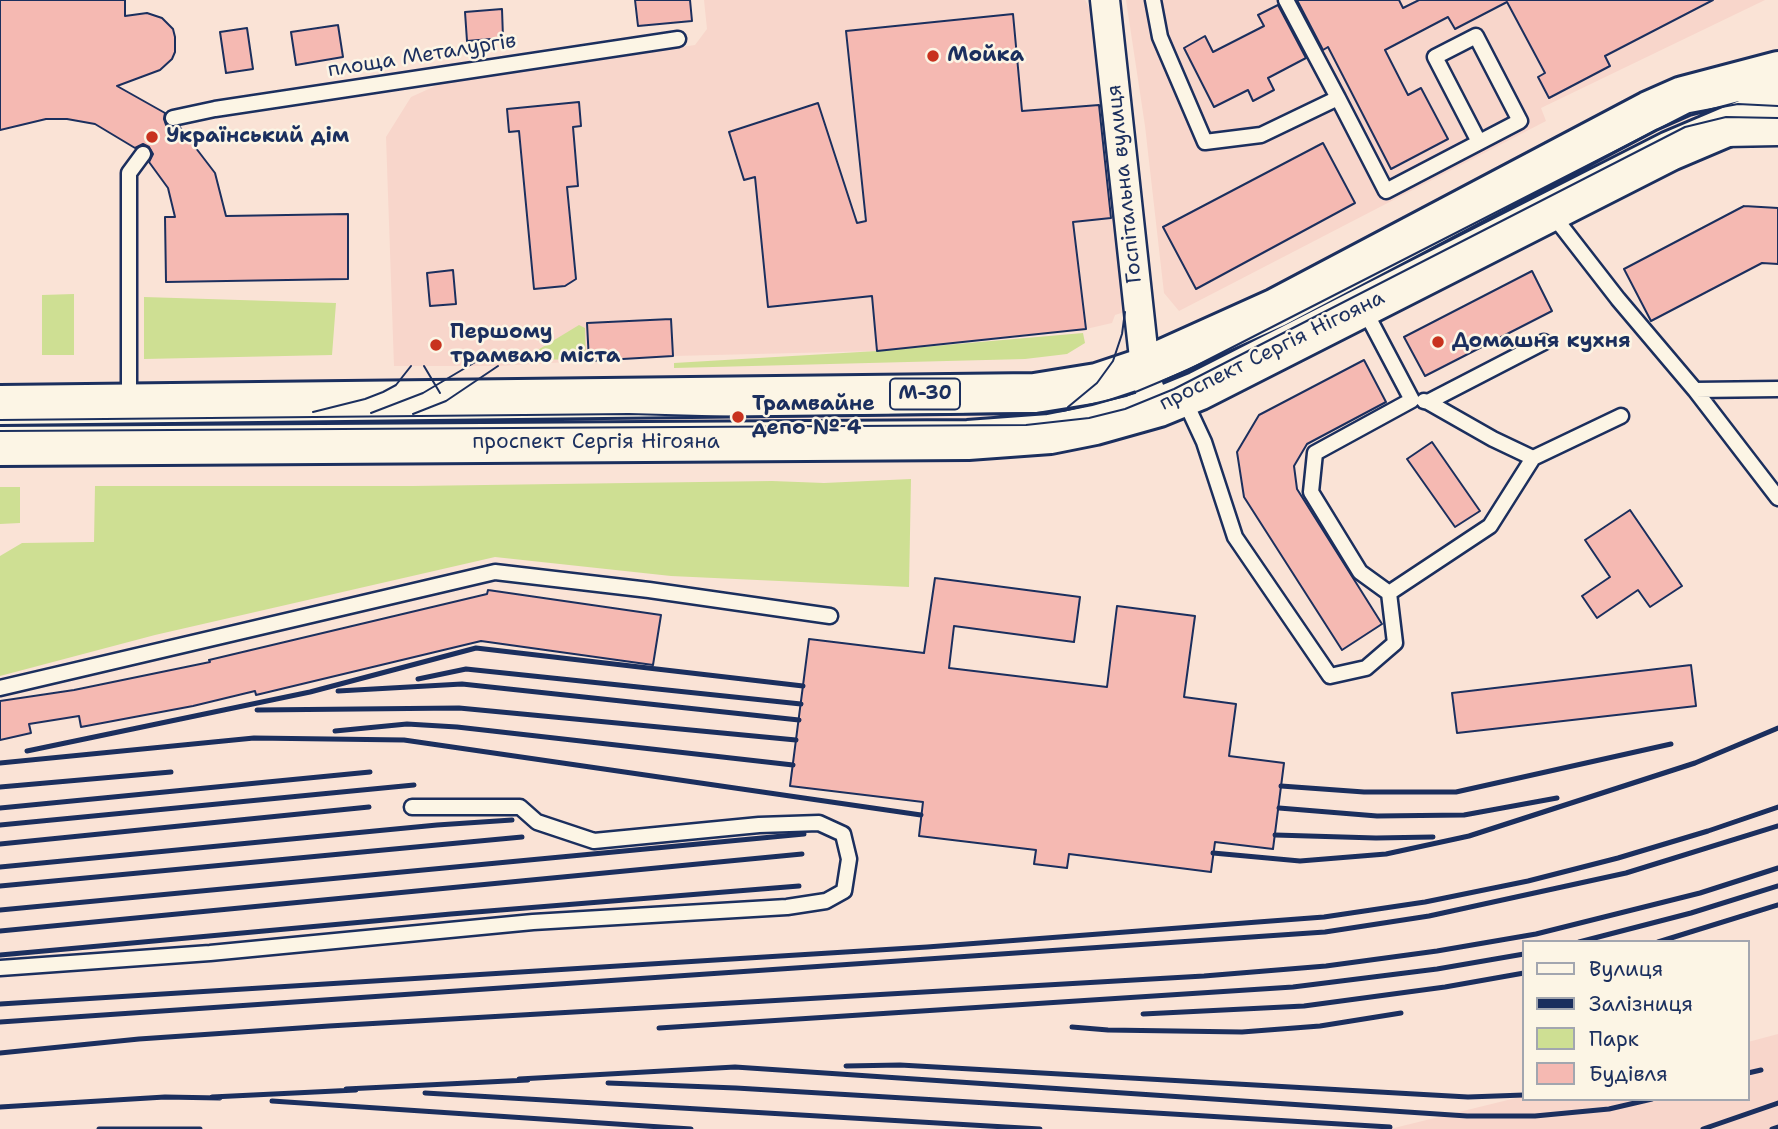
<!DOCTYPE html>
<meta charset="utf-8">
<style>
body{margin:0}
#map{position:relative;width:1778px;height:1129px;overflow:hidden;background:#fae3d6;font-family:"Shantell Sans",sans-serif}
canvas{display:block}
.legend{position:absolute;left:1522px;top:940px;width:228px;height:161px;box-sizing:border-box;background:#fcf5e5;border:2px solid #a2a6af;margin:0;padding:9px 12px;list-style:none;font-size:21px;color:#1b2f5e}
.legend li{display:flex;align-items:center;gap:14px;height:35px}
.legend b{width:35px;border:2px solid #a2a6af}
</style>
<div id="map">
<canvas width="1778" height="1129"></canvas>
<ul class="legend">
<li><b style="height:9px;background:#fcf5e5"></b>Вулиця</li>
<li><b style="height:9px;background:#1b2f5e"></b>Залізниця</li>
<li><b style="height:19px;background:#cedf93"></b>Парк</li>
<li><b style="height:19px;background:#f5b9b2"></b>Будівля</li>
</ul>
</div>
<script>
const c = document.querySelector('canvas').getContext('2d');
c.lineJoin = 'round';
function paint(path, color) {
  c.fillStyle = color;
  c.fill(path, 'evenodd');
}
function poly(rows) {
  const path = new Path2D();
  for (const r of rows) {
    path.moveTo(r[0], r[1]);
    for (let i = 2; i < r.length; i += 2) path.lineTo(r[i], r[i + 1]);
  }
  return path;
}
function stroke(path, color, width, dash) {
  c.strokeStyle = color;
  c.lineWidth = width;
  c.lineCap = dash ? 'butt' : 'round';
  c.setLineDash(dash || []);
  c.stroke(path);
}
function drawText(font, color, halo, rows, align = 'center') {
  c.font = font + ' "Shantell Sans",sans-serif';
  c.lineWidth = 5;
  c.setLineDash([]);
  c.textBaseline = 'middle';
  c.strokeStyle = halo;
  c.fillStyle = color;
  for (const [text, x, y, turn = 0] of rows) {
    c.save();
    c.translate(x, y);
    c.rotate((+turn || 0) * Math.PI / 180);
    c.textAlign = isNaN(turn) ? turn : align;
    if (halo) c.strokeText(text, 0, 0);
    c.fillText(text, 0, 0);
    c.restore();
  }
}
const built = poly([
 [704,0,1085,0,1097,21,1134,309,1115,315,1112,323,1086,329,878,351,673,356,498,366,394,366,386,137,411,97,442,83,695,45,707,29],
 [1126,0,1765,0,1541,108,1546,121,1179,311,1164,293,1145,126],
 [1778,1034,1778,1129,1390,1129,1524,1096,1524,1099,1748,1099,1748,1042]
]);
const green = poly([
 [74,294,74,355,42,355,42,295],
 [144,297,336,303,332,355,144,359],
 [579,325,585,328,586,360,523,359],
 [1083,333,1085,343,1067,354,1025,359,674,368,674,363,877,351],
 [911,479,909,587,671,576,495,557,155,635,0,676,0,556,22,543,94,542,95,486,413,486,772,481,824,483],
 [0,487,20,487,20,523,0,524]
]);
const building = poly([
 [0,0,125,0,125,16,147,13,162,18,173,29,175,37,175,52,172,59,160,70,117,86,165,113,164,119,166,125,171,127,179,126,215,173,226,216,348,214,348,279,166,282,165,217,175,217,168,188,149,162,153,154,149,147,143,144,135,148,95,124,67,119,46,119,0,130,0,0],
 [635,0,690,0,692,21,638,26,635,0],
 [1297,0,1399,0,1403,8,1419,0,1713,0,1605,56,1610,66,1549,98,1538,77,1545,73,1507,2,1455,29,1448,17,1385,50,1408,95,1421,88,1448,139,1391,169,1328,47,1323,50,1297,0],
 [1278,5,1306,58,1268,78,1274,90,1253,101,1248,90,1214,107,1184,48,1205,36,1213,52,1264,26,1258,15,1278,5],
 [502,9,503,38,467,41,465,12,502,9],
 [1013,14,1022,111,1099,105,1111,218,1073,222,1086,329,877,351,872,296,768,307,755,177,744,180,729,132,818,103,857,223,866,221,846,31,1013,14],
 [338,25,343,57,296,65,291,32,338,25],
 [247,28,253,69,226,73,220,32,247,28],
 [579,102,581,126,573,127,578,186,567,187,576,279,565,286,534,289,519,131,509,132,507,109,579,102],
 [1323,143,1355,203,1196,289,1163,227,1323,143],
 [1744,206,1778,208,1778,264,1762,263,1651,321,1624,269,1744,206],
 [453,270,456,304,430,306,427,273,453,270],
 [1532,271,1552,311,1425,376,1404,337,1532,271],
 [671,319,673,356,589,361,587,323,671,319],
 [1364,360,1386,402,1307,444,1294,466,1297,489,1382,624,1342,650,1244,497,1237,452,1259,415,1364,360],
 [1432,442,1480,511,1455,527,1407,459,1432,442],
 [1630,510,1682,586,1650,607,1638,590,1597,618,1582,596,1610,577,1585,540,1630,510],
 [935,578,1080,597,1074,642,954,626,949,668,1107,687,1117,606,1195,616,1184,697,1236,704,1229,756,1284,763,1273,849,1215,842,1211,872,1069,854,1067,868,1034,864,1036,850,919,836,923,802,790,786,809,639,924,653,935,578],
 [488,590,661,615,653,665,481,641,256,695,255,691,193,706,81,727,79,716,29,724,31,733,0,740,0,701,74,690,210,662,209,660,487,594,488,590],
 [1691,665,1696,706,1457,733,1452,693,1691,665]
]);
const service = poly([
 [1153,0,1160,37,1205,142,1261,135,1338,98,1386,191,1520,121,1476,36,1435,57,1479,142],
 [1286,0,1338,98],
 [173,118,215,109,678,39],
 [1552,214,1618,299,1695,390,1778,389],
 [1695,390,1778,498],
 [1184,399,1204,442,1235,537,1330,676,1366,668,1395,643,1389,593,1360,572,1311,492,1315,453,1412,400,1364,309],
 [1424,401,1428,402,1544,342],
 [129,403,129,173,143,154],
 [1533,458,1621,416],
 [1389,593,1490,526,1533,458,1493,439,1428,402],
 [0,688,495,572,649,590,830,616],
 [0,968,210,953,533,922,787,907,826,901,844,891,849,859,843,834,819,823,759,825,594,841,537,822,520,807,412,807]
]);
const minor = poly([
 [1105,0,1145,367,1149,388,1159,407],
 [1725,132,1778,131]
]);
const trunk = poly([
 [0,405,1035,393,1097,383,1145,367,1276,308,1649,111,1683,96,1778,71],
 [0,446,968,440,1050,434,1095,425,1159,407,1198,391,1670,151,1750,117,1764,105,1778,85]
]);
const tram = poly([
 [424,366,440,393],
 [1068,407,1097,383,1113,361,1122,334,1125,312],
 [313,412,365,399,383,392,396,385,411,366],
 [371,413,423,393,477,361],
 [413,414,446,401,498,366],
 [0,420,629,414,738,417,1036,413,1063,411,1126,396,1188,370,1690,113,1738,104,1778,106],
 [0,431,1026,425,1089,418,1125,409,1174,389,1685,127,1726,117,1778,118]
]);
const rail = poly([
 [418,679,466,669,801,704],
 [338,691,462,684,799,720],
 [257,710,459,708,796,740],
 [335,731,407,724,457,727,793,765],
 [27,751,310,692,476,648,803,686],
 [0,763,254,738,404,740,921,815],
 [1281,786,1364,792,1456,792,1671,744],
 [0,787,171,772],
 [0,808,370,772],
 [1279,808,1377,816,1464,815,1557,798],
 [0,825,414,785],
 [1275,835,1376,838,1433,837],
 [0,844,369,807],
 [1213,853,1300,861,1386,854,1469,836,1695,763,1778,728],
 [0,867,437,825,512,820],
 [0,886,522,837],
 [0,910,804,834],
 [0,931,802,854],
 [1579,942,1691,913,1778,886],
 [1658,942,1778,905],
 [0,955,451,914,799,886],
 [0,1004,927,947,1324,917,1425,902,1528,881,1618,858,1708,831,1778,807],
 [1143,1014,1304,1006,1445,987,1524,973],
 [0,1022,1325,932,1429,916,1626,873,1778,826],
 [1072,1027,1108,1030,1242,1032,1320,1026,1401,1013],
 [659,1028,1293,987,1437,969,1524,954],
 [0,1053,139,1039,329,1026,1204,976,1326,966,1437,951,1536,934,1700,893,1778,868],
 [846,1066,900,1065,1468,1097,1524,1095],
 [1748,1073,1761,1070],
 [519,1079,735,1067,1467,1116,1535,1116,1609,1109,1652,1099],
 [608,1083,736,1088,1390,1127],
 [346,1089,528,1080],
 [425,1093,1040,1129],
 [212,1097,356,1090],
 [272,1101,691,1129],
 [0,1107,165,1097,220,1098],
 [99,1129,200,1129],
 [1703,1129,1778,1103],
 [1772,1129,1778,1127]
]);
const markers = [
 [933,56,7,"#c8321e"],
 [152,137,7,"#c8321e"],
 [1438,342,7,"#c8321e"],
 [436,345,7,"#c8321e"],
 [738,417,7,"#c8321e"]
];
const shields = [
 [925,394,70]
];
const shieldNames = [
 ["М-30",925,394]
];
const streetNames = [
 ["площа Металургів",422,56,-9],
 ["Госпітальна вулиця",1125,184,-96],
 ["проспект Сергія Нігояна",1272,351,-26],
 ["проспект Сергія Нігояна",596,443]
];
const poiNames = [
 ["Мойка",947,56],
 ["Український дім",166,137],
 ["Першому",450,333],
 ["трамваю міста",450,357],
 ["Домашня кухня",1452,342],
 ["Трамвайне",752,405],
 ["депо № 4",752,429]
];
paint(built, '#f8d6cb');
paint(green, '#cedf93');
paint(building, '#f5b9b2');
stroke(building, '#1b2f5e', 2);
stroke(service, '#1b2f5e', 19);
stroke(minor, '#1b2f5e', 33);
stroke(trunk, '#1b2f5e', 44);
stroke(service, '#fcf5e5', 14);
stroke(minor, '#fcf5e5', 28);
stroke(trunk, '#fcf5e5', 38);
stroke(tram, '#1b2f5e', 2);
stroke(rail, '#1b2f5e', 5);
for (const [x, y, r, color] of markers) {
  const dot = new Path2D();
  dot.arc(x, y, r, 0, 2 * Math.PI);
  c.fillStyle = color;
  c.fill(dot);
  stroke(dot, '#fcf5e5', 2.5);
}
for (const [x, y, w] of shields) {
  const box = new Path2D();
  box.roundRect(x - w / 2, y - 15.5, w, 31, 5);
  c.fillStyle = '#fcf5e5';
  c.fill(box);
  stroke(box, '#1b2f5e', 2);
}
drawText('bold 19px', '#1b2f5e', null, shieldNames);
drawText('21px', '#1b2f5e', '#fcf5e5', streetNames);
drawText('bold 21px', '#1b2f5e', '#fcf5e5', poiNames, 'left');
</script>
